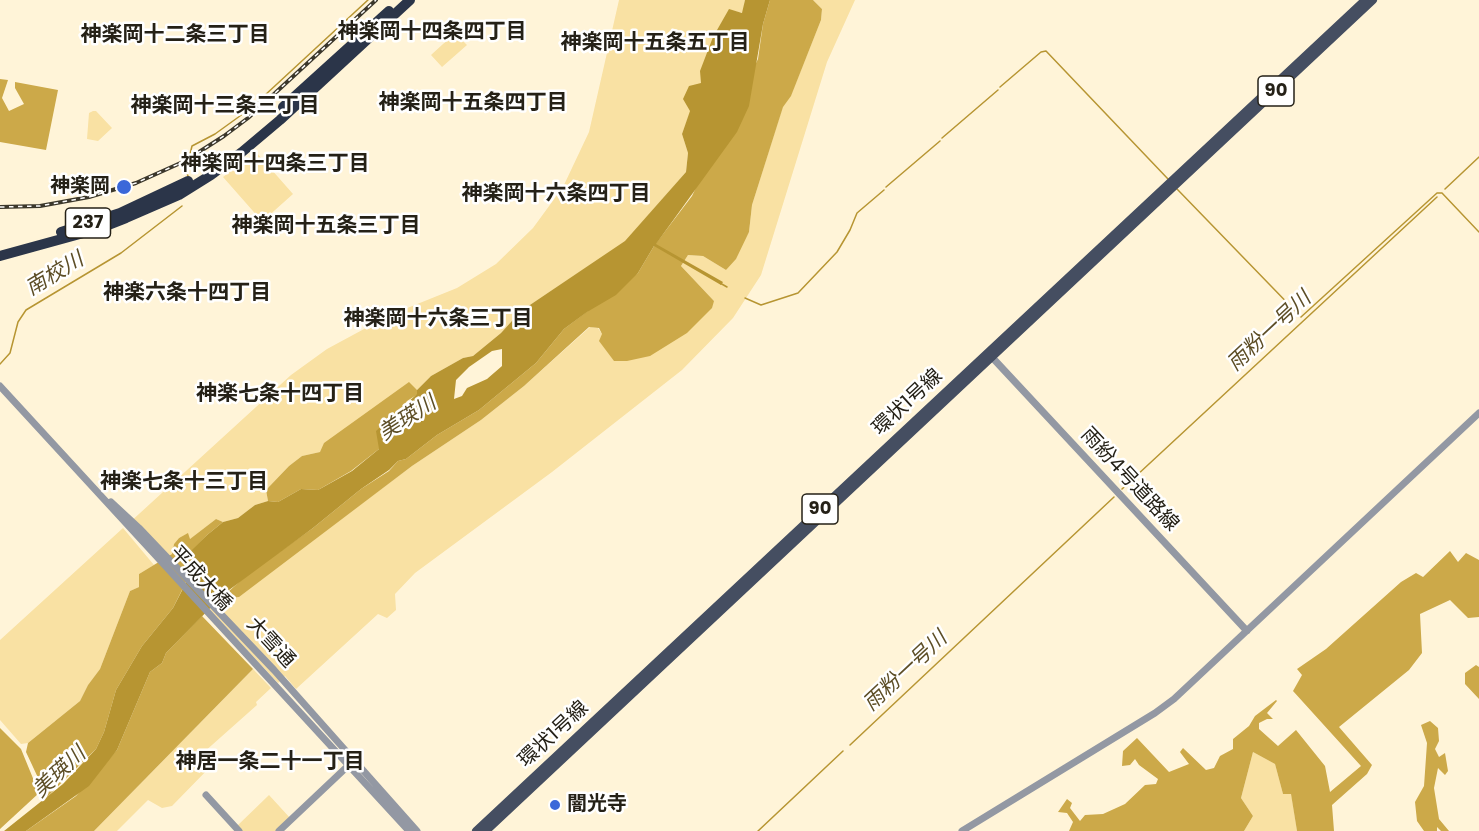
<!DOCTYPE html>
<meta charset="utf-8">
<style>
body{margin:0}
canvas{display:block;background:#fff4d8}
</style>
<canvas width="1479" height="831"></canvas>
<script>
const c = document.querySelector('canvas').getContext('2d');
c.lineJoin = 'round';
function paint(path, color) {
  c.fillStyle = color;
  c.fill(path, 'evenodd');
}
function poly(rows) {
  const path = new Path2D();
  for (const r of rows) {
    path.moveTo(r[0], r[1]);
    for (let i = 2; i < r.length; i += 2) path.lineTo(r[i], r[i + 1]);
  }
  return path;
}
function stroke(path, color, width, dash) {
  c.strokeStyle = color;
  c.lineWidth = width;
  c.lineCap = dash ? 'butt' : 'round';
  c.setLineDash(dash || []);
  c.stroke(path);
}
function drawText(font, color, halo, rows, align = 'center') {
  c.font = font + ' Poppins,"Noto Sans JP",sans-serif';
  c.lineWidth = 5;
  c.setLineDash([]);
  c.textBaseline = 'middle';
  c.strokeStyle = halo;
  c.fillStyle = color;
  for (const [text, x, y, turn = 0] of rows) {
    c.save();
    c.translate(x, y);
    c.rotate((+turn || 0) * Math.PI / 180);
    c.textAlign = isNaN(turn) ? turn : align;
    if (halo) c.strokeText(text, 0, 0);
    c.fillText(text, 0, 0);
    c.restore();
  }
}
const green = poly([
 [619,0,745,0,743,13,729,10,713,37,701,83,682,134,688,153,686,172,625,242,521,311,501,333,473,356,463,358,431,376,417,390,408,383,320,452,302,456,289,466,266,490,268,501,255,505,238,518,223,522,216,519,189,540,187,534,179,538,174,544,172,554,162,560,128,524,291,375,327,349,390,315,457,288,496,264,533,228,563,187,589,132],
 [813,0,855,0,827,62,761,275,733,318,682,370,552,472,415,573,395,594,396,610,387,618,378,614,296,689,285,676,278,683,209,609,307,544,412,466,481,420,524,386,590,327,598,328,602,334,714,301,681,266,688,255,703,256,726,270,749,232,752,205,783,106,791,95,821,20,822,9],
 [455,33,467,45,442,67,431,55],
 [93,111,96,111,112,128,98,141,87,139,89,113],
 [256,152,293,194,265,219,260,219,223,177],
 [123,528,154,565,139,574,139,587,130,591,100,669,88,685,80,701,28,743,21,744,0,720,0,640],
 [253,669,271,688,256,702,257,705,203,753,213,764,172,806,162,808,148,800,117,831,94,831],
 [1253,752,1275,764,1283,794,1291,793,1297,831,1244,831,1253,816,1241,798],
 [269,795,291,819,279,831,239,831,236,827]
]);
const forest = poly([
 [770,0,813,0,822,9,821,20,791,96,783,107,752,205,749,232,736,259,726,270,703,256,688,255,681,266,714,301,712,308,687,333,650,356,627,361,614,361,599,341,602,334,599,328,589,327,524,386,481,420,412,466,239,597,228,598,209,609,247,575,313,528,361,489,389,471,398,461,406,459,437,435,479,410,536,363,564,329,638,273,654,246,692,196,758,59,763,24],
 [0,79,8,80,2,98,9,111,24,104,15,88,15,82,58,90,46,150,0,142],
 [409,382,417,390,418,394,407,401,395,417,383,423,379,449,351,471,318,490,301,489,278,502,268,501,266,490,289,466,302,456,320,452,324,443],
 [216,519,223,522,207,535,191,552,192,570,173,608,142,646,116,690,104,732,96,749,47,797,26,752,28,743,80,701,88,685,100,669,130,591,139,587,139,574,172,554,174,544,179,538,188,533,190,539],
 [1450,551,1458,562,1466,553,1479,560,1479,617,1468,618,1450,600,1420,614,1422,653,1409,670,1339,727,1372,765,1367,774,1332,805,1334,831,1297,831,1291,794,1283,794,1275,764,1253,752,1241,798,1253,816,1244,831,1069,831,1073,822,1067,813,1058,812,1067,799,1072,803,1070,808,1080,821,1085,815,1103,814,1125,804,1145,785,1156,784,1158,779,1139,765,1135,759,1130,765,1122,766,1123,751,1137,738,1169,772,1189,764,1180,752,1183,748,1206,770,1214,768,1220,756,1233,749,1233,739,1249,726,1255,716,1276,700,1277,701,1267,713,1273,719,1267,719,1259,723,1259,729,1278,746,1296,730,1325,766,1330,792,1361,766,1293,691,1302,675,1297,669,1326,649,1401,582,1416,573,1423,577],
 [202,616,253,669,94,831,26,831,76,796,117,750,150,672,162,663,166,653],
 [1476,665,1479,667,1479,699,1465,684,1465,673],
 [1430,721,1438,728,1439,741,1435,749,1439,757,1445,753,1448,771,1445,775,1438,768,1434,788,1439,819,1449,831,1441,831,1437,827,1437,831,1424,831,1417,821,1415,802,1424,786,1427,743,1421,725],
 [0,728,21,749,39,793,0,829]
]);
const water = poly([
 [745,0,770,0,763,24,749,106,737,132,656,244,723,282,721,285,654,246,638,273,616,295,587,312,564,329,536,363,479,410,437,435,406,459,398,461,389,470,361,489,313,528,225,593,166,653,162,663,150,672,117,750,89,786,26,831,4,831,63,784,96,749,104,732,116,690,142,646,173,608,192,571,190,552,207,535,223,522,238,518,255,505,268,501,278,502,301,489,318,490,352,471,379,449,376,431,417,394,417,390,431,376,463,358,473,356,501,333,521,311,625,241,686,172,688,153,682,134,690,111,683,99,689,86,701,83,700,71,713,37,729,9,742,13],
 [502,349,502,366,487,379,467,388,462,396,454,399,456,380,469,367,492,351]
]);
const stream = poly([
 [1000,87,1041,52,1046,51,1168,179],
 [942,138,998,90],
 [188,176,186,171,192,146,215,134,251,108,368,0],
 [886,187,940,141],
 [1177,189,1301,317,1437,193,1442,193,1479,232],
 [1445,189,1479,157],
 [720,283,727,287],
 [745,298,761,305,798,293,837,252,850,230,857,213,884,190],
 [0,364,10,353,18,322,26,310,121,253,182,206],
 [1122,489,1437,197],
 [850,745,1114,497],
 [758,831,843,751]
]);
const minor = poly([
 [989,354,1247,631],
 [0,386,409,831],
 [111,502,139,528,274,670,417,831],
 [206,795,239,831],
 [279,831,351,763],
 [962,831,1155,713,1174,699,1479,413]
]);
const major = poly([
 [476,831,1365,0],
 [486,831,1373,0]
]);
const highway = poly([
 [283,107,389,11],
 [61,232,120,213,188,181],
 [0,256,98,229,126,218,179,195,211,175,242,152,280,120,410,0]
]);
const rail = poly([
 [0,207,40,206,89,197,136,183,185,161,224,136,248,118,376,0]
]);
const markers = [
 [124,187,8,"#3b68d9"],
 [555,805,6,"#3b68d9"]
];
const shields = [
 [1276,91,36],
 [88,223,45],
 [820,509,36]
];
const shieldNames = [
 ["90",1276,91],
 ["237",88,223],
 ["90",820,509]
];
const poiNames = [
 ["神楽岡",110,187],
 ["闇光寺",567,805,"left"]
];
const streetNames = [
 ["環状1号線",908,403,-43],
 ["雨紛4号道路線",1129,480,47],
 ["平成大橋",200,579,47],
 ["大雪通",270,643,47],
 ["環状1号線",554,735,-43]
];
const neighbourhoodNames = [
 ["神楽岡十四条四丁目",432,33],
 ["神楽岡十二条三丁目",175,36],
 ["神楽岡十五条五丁目",655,44],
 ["神楽岡十五条四丁目",473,104],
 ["神楽岡十三条三丁目",225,107],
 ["神楽岡十四条三丁目",275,165],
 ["神楽岡十六条四丁目",556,195],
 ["神楽岡十五条三丁目",326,227],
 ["神楽六条十四丁目",187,294],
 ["神楽岡十六条三丁目",438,320],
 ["神楽七条十四丁目",280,395],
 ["神楽七条十三丁目",184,483],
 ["神居一条二十一丁目",270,763]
];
const waterNames = [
 ["南校川",55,275,-31],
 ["雨粉一号川",1270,332,-43],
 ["美瑛川",408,419,-33],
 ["雨粉一号川",906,672,-43],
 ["美瑛川",60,773,-43]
];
paint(green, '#f9e1a3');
paint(forest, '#cca949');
paint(water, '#b79532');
stroke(stream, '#b79532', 1.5);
stroke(minor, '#9398a3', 7);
stroke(major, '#454e61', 8);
stroke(highway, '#2b3549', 10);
stroke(rail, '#3b372b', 4);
stroke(rail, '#fff', 1.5, [4.5]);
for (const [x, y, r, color] of markers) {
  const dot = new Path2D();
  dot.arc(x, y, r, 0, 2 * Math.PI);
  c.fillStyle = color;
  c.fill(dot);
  stroke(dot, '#fff', 2);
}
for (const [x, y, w] of shields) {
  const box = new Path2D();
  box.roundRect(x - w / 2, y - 15, w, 30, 4.5);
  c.fillStyle = '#fff';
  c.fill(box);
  stroke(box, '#252117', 1.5);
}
drawText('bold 18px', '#252117', null, shieldNames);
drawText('bold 20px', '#252117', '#fff', poiNames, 'right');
drawText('20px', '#252117', '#fff', streetNames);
drawText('bold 21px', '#252117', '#fff', neighbourhoodNames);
drawText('italic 21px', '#5d4e26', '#fff', waterNames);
</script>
